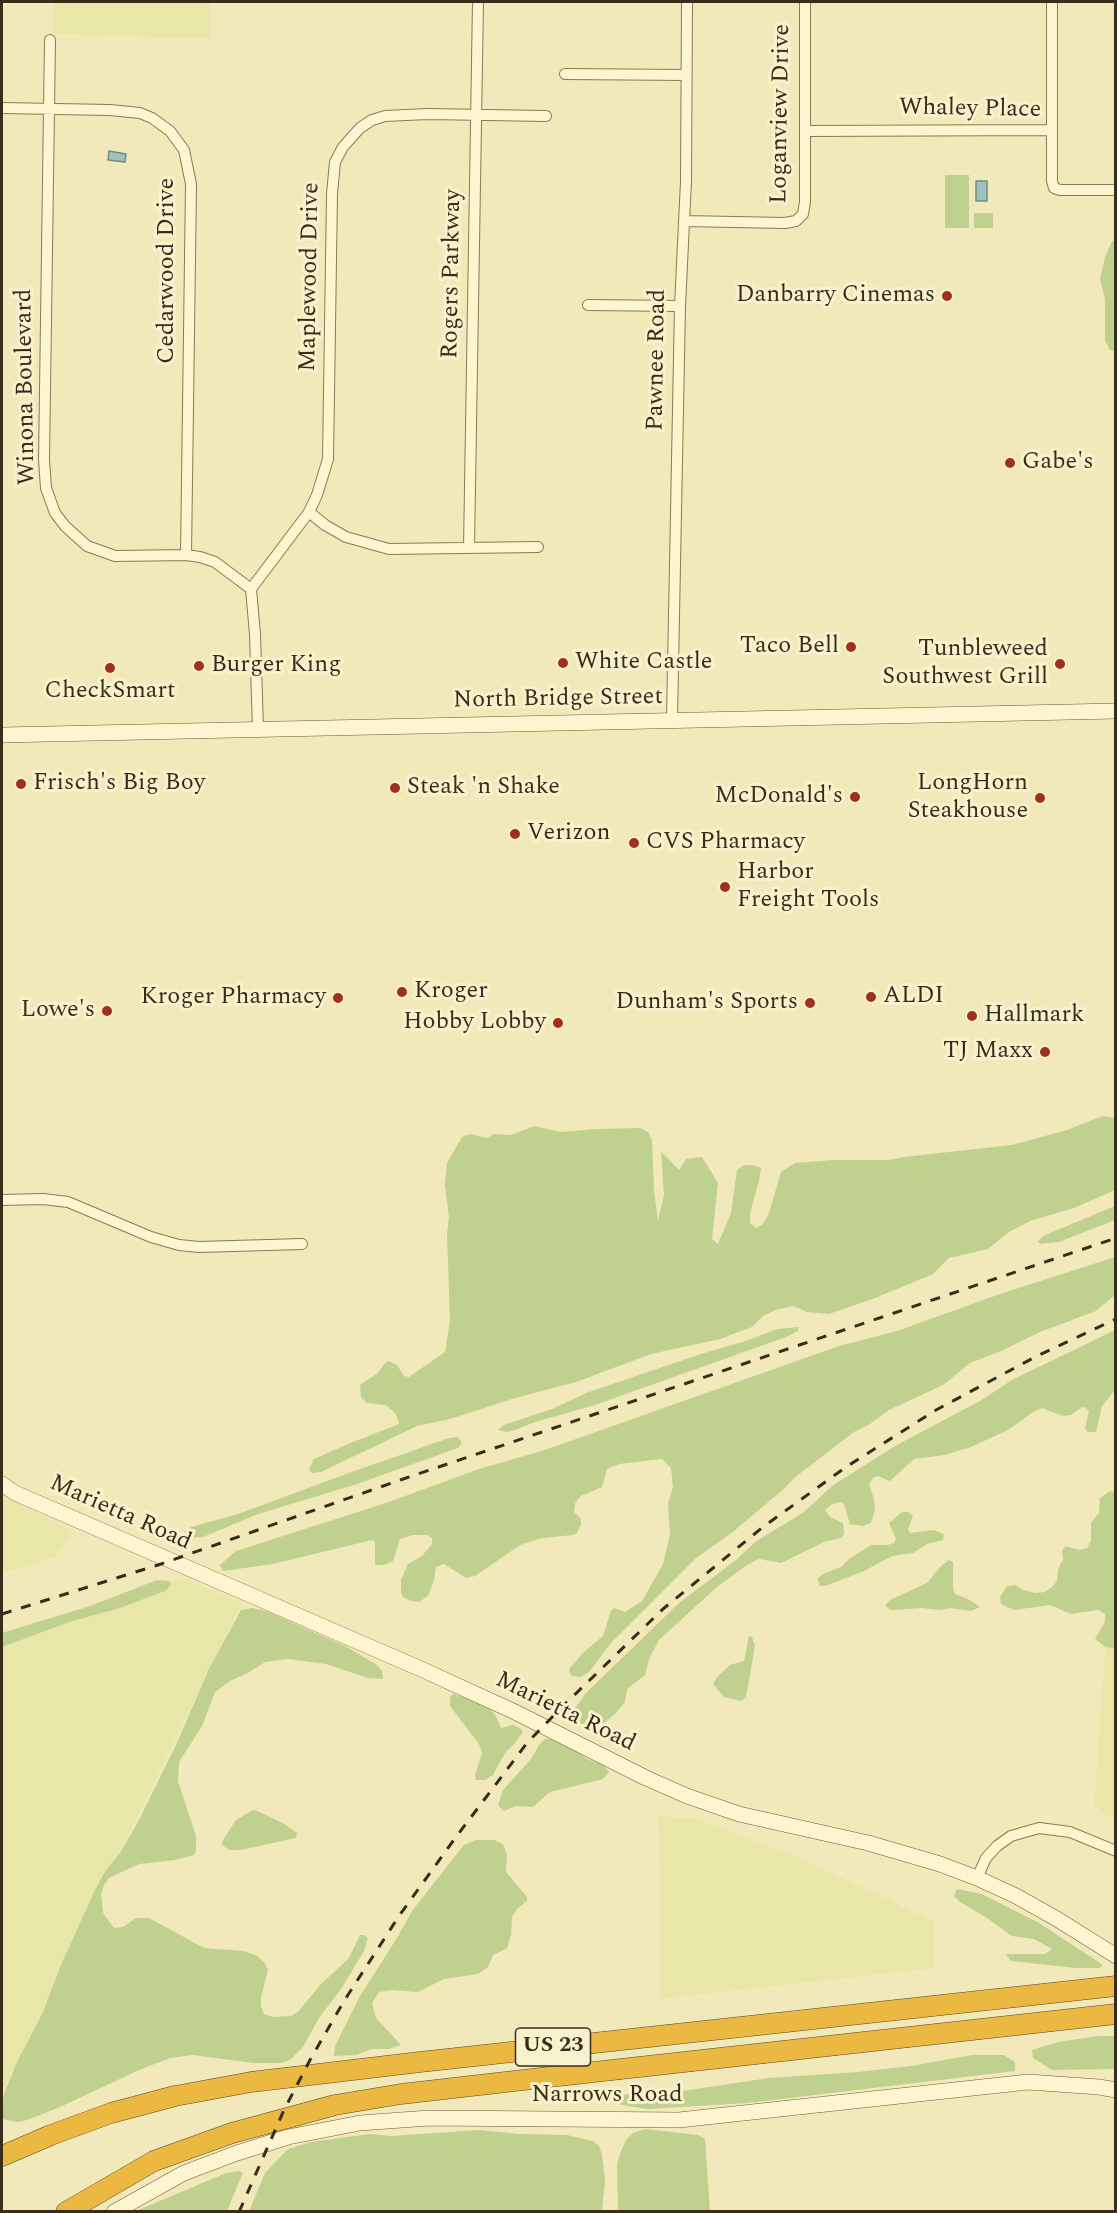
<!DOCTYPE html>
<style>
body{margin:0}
#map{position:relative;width:1117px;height:2213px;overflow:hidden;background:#f2e9bb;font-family:Spectral,serif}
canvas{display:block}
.frame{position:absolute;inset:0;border:3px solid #382d1a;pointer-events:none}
</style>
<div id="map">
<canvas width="1117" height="2213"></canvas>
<div class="frame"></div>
</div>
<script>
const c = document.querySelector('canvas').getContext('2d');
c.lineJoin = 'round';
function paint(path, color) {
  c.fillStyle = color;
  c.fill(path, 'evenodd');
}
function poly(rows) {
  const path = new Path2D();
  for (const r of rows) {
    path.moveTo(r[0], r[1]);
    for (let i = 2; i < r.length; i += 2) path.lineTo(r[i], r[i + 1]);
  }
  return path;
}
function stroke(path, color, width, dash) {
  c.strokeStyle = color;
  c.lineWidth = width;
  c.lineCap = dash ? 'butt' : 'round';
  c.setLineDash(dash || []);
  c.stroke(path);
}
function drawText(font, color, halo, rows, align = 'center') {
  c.font = font + ' Spectral,serif';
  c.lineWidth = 6;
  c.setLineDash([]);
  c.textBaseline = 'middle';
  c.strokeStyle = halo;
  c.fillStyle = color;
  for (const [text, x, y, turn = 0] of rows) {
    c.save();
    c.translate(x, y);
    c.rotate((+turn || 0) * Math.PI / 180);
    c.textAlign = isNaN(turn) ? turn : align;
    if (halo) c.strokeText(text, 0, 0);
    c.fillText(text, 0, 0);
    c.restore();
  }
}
const farmland = poly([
 [54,2,210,2,210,39,54,34],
 [2,1496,73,1531,55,1557,2,1573],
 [184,1578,242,1603,2,2094,2,1633],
 [1106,1641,1115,1642,1115,1821,1094,1806],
 [659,1816,696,1819,802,1859,935,1922,933,1945,935,1968,660,1999]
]);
const green = poly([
 [945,175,969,175,969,228,945,228],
 [974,213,993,213,993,228,974,228],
 [1112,241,1116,241,1115,351,1110,350,1105,341,1105,299,1100,279,1105,257],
 [1103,1116,1115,1118,1115,1190,1074,1208,1030,1221,1009,1232,988,1249,949,1258,933,1274,875,1298,829,1314,807,1312,793,1306,775,1310,763,1316,752,1327,720,1339,651,1354,576,1382,515,1398,450,1419,417,1426,321,1472,312,1473,309,1470,314,1459,348,1444,399,1424,396,1414,386,1405,367,1403,361,1397,360,1385,378,1373,385,1363,389,1361,397,1365,404,1376,409,1377,445,1352,450,1321,447,1235,449,1217,445,1185,447,1163,462,1137,470,1134,487,1138,494,1134,511,1135,534,1126,561,1132,596,1129,640,1128,648,1132,652,1140,654,1190,658,1221,664,1195,661,1151,679,1170,686,1159,702,1157,718,1183,712,1239,718,1244,731,1213,737,1170,744,1165,753,1165,761,1168,759,1181,750,1213,750,1223,756,1228,763,1224,769,1213,781,1172,795,1163,834,1160,889,1160,904,1157,1012,1145,1067,1130],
 [1115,1206,1115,1220,1059,1242,1041,1244,1037,1242,1043,1236],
 [1115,1257,1115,1295,1096,1311,1040,1332,1001,1351,970,1363,943,1385,889,1410,870,1424,854,1432,794,1478,785,1488,734,1531,695,1559,611,1643,589,1672,581,1677,572,1676,569,1672,570,1668,584,1652,603,1636,611,1611,614,1608,625,1612,642,1601,663,1564,670,1534,668,1503,673,1487,671,1468,662,1459,619,1464,607,1469,602,1487,581,1496,575,1503,574,1512,581,1519,581,1524,577,1533,573,1535,542,1538,520,1545,475,1576,466,1578,444,1564,436,1567,434,1580,428,1596,419,1602,411,1601,403,1597,401,1593,401,1580,408,1564,422,1556,432,1544,432,1538,427,1535,413,1535,400,1539,393,1561,384,1565,375,1565,375,1542,372,1540,273,1564,223,1571,220,1565,236,1551,386,1503,479,1469,545,1450,839,1346,897,1331,1000,1294],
 [799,1327,798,1331,786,1337,595,1405,535,1422,515,1430,506,1432,498,1430,504,1425,552,1409,586,1393,704,1353,746,1341,777,1329],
 [1115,1330,1115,1390,1102,1406,1096,1432,1087,1432,1085,1428,1089,1412,1086,1408,1082,1407,1071,1415,1063,1416,1042,1408,1033,1412,1008,1430,971,1447,945,1455,914,1459,890,1481,878,1476,874,1477,869,1484,874,1499,875,1509,871,1523,863,1526,850,1524,844,1504,841,1502,832,1504,825,1510,830,1517,843,1523,844,1534,841,1538,824,1542,781,1563,759,1559,747,1565,717,1587,659,1640,650,1657,645,1675,627,1689,625,1702,616,1713,598,1728,571,1721,569,1717,586,1693,679,1603,736,1560,755,1542,804,1512,832,1486,895,1446,980,1401,1012,1380],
 [458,1437,462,1442,458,1448,354,1485,258,1514,203,1537,190,1538,184,1532,191,1527,238,1514,349,1473,449,1438],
 [1110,1491,1116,1492,1115,1648,1105,1647,1095,1639,1105,1622,1105,1614,1098,1610,1071,1614,1050,1605,1014,1610,1001,1604,1000,1597,1007,1586,1016,1585,1023,1590,1036,1593,1045,1592,1052,1587,1057,1581,1058,1569,1063,1559,1062,1550,1066,1546,1079,1550,1087,1548,1091,1541,1091,1523,1099,1513,1100,1498],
 [902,1512,908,1512,913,1516,908,1529,910,1533,934,1530,944,1534,943,1540,927,1544,913,1553,892,1556,864,1571,825,1586,819,1586,818,1578,823,1574,841,1567,849,1559,871,1545,888,1545,894,1543,896,1539,889,1523],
 [949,1560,953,1562,953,1588,955,1594,968,1599,979,1606,978,1608,971,1611,950,1608,940,1610,922,1608,891,1610,885,1606,890,1600,927,1583,941,1566],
 [157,1580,170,1581,171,1585,165,1591,117,1609,72,1621,2,1647,2,1633,90,1606],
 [252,1608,266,1611,347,1647,377,1665,382,1671,383,1679,368,1678,326,1664,288,1659,265,1662,248,1673,230,1681,215,1692,202,1726,179,1762,178,1781,196,1836,196,1851,194,1855,175,1860,139,1864,109,1878,104,1885,101,1894,103,1913,114,1928,123,1927,136,1918,149,1918,204,1948,244,1951,257,1956,264,1962,268,1970,261,1997,261,2006,264,2014,273,2017,291,2016,298,2012,321,1984,349,1958,360,1935,364,1935,368,1938,364,1951,341,1989,319,2018,303,2047,290,2060,281,2063,253,2063,193,2055,170,2058,139,2070,58,2108,27,2120,18,2122,2,2119,2,2104,4,2094,17,2062,43,2012,61,1965,94,1892,106,1870,120,1853,139,1820,176,1745,209,1669,241,1610],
 [749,1636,752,1637,755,1645,746,1697,741,1701,724,1697,713,1684,717,1677,730,1665,744,1661],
 [453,1694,478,1702,490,1709,496,1716,501,1728,513,1725,520,1728,523,1732,515,1743,505,1753,493,1775,485,1780,476,1780,475,1775,482,1753,479,1744,450,1706,450,1697],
 [545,1739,553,1739,566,1744,587,1759,603,1765,609,1772,603,1779,550,1792,533,1807,516,1806,504,1811,498,1805,503,1790,531,1759,539,1745],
 [255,1810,283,1823,297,1833,296,1838,241,1850,229,1850,222,1845,223,1840,236,1820,251,1811],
 [476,1840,494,1840,503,1844,507,1855,506,1872,527,1897,527,1901,517,1909,512,1917,511,1935,507,1948,493,1955,488,1967,478,1974,444,1979,418,1992,392,1990,379,1992,372,2003,376,2018,401,2045,389,2049,372,2049,356,2055,334,2056,335,2046,360,1996,397,1938,412,1911,464,1845],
 [957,1889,982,1894,1039,1923,1103,1965,1100,1968,1076,1968,1011,1961,1006,1954,1045,1954,1052,1949,1034,1939,1012,1936,987,1918,960,1902,954,1896],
 [1098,2036,1115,2036,1115,2069,1052,2070,1033,2058,1032,2050,1058,2042],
 [972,2055,1004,2055,1015,2062,1015,2071,748,2103,648,2109,621,2105,610,2099,611,2095,615,2095,676,2092,769,2078,858,2072,911,2066],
 [645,2129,698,2135,705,2139,710,2211,618,2211,617,2164,621,2151,626,2140,633,2133],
 [478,2130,519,2134,567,2135,593,2141,599,2146,602,2155,605,2181,602,2211,249,2211,265,2173,288,2149,311,2142,370,2134,392,2136],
 [239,2171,243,2173,241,2177,227,2211,136,2211,226,2173]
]);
const water = poly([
 [109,151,126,154,125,162,108,160,109,151],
 [976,181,987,181,987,201,976,201,976,181]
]);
const street = poly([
 [50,40,44,460,46,488,55,513,65,526,87,546,115,556,186,555,200,557,215,562,251,589,255,634,258,730],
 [565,74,686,75],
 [2,108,110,110,140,113,152,118,170,131,184,150,191,184,186,555],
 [1052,130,1052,2],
 [805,131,1052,130,1052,181,1054,188,1060,190,1116,190],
 [684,221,785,223,796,221,803,214,805,202,805,2],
 [588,305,680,306],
 [309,512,325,525,346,537,389,549,538,547],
 [469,548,478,2],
 [251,589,309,512,317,495,328,459,332,194,335,162,343,147,360,128,372,120,385,116,428,114,546,116],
 [672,719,680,306,686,181,687,2],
 [2,1200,43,1199,68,1202,151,1237,179,1245,199,1247,302,1244],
 [977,1878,986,1858,997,1846,1011,1836,1039,1828,1070,1832,1116,1851]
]);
const secondary = poly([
 [2,735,1116,711],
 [2,1484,15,1493,421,1669,515,1712,646,1778,687,1796,739,1814,868,1843,940,1864,977,1878,1016,1896,1057,1919,1116,1956],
 [114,2212,184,2173,237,2153,288,2137,360,2123,429,2118,679,2120,1028,2082,1099,2087,1116,2090]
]);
const highway = poly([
 [2,2156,51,2135,111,2113,175,2096,251,2082,420,2062,1116,1986],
 [66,2212,154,2161,232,2133,335,2105,401,2094,567,2075,1116,2014]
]);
const rail = poly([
 [2,1614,158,1565,406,1478,1116,1238],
 [239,2212,284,2110,310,2060,344,2001,399,1916,453,1841,527,1743,562,1707,663,1609,763,1527,846,1467,936,1410,1037,1356,1116,1319]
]);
const markers = [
 [947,296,6,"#9f301e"],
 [1010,463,6,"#9f301e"],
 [851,647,6,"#9f301e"],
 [563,663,6,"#9f301e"],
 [1060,664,6,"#9f301e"],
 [199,666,6,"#9f301e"],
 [110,668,6,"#9f301e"],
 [21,784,6,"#9f301e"],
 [395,788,6,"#9f301e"],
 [855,797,6,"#9f301e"],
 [1040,798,6,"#9f301e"],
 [515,834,6,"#9f301e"],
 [634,843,6,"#9f301e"],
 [725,887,6,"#9f301e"],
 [402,992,6,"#9f301e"],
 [871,997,6,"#9f301e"],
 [338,998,6,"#9f301e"],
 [810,1003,6,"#9f301e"],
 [107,1011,6,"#9f301e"],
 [972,1016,6,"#9f301e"],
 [558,1023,6,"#9f301e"],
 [1045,1052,6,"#9f301e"]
];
const shields = [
 [553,2047,75]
];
const shieldNames = [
 ["US 23",553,2047]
];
const streetNames = [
 ["Whaley Place",970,110,1],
 ["Loganview Drive",782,114,-89],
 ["Cedarwood Drive",168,271,-90],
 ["Rogers Parkway",453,274,-89],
 ["Maplewood Drive",311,277,-89],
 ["Pawnee Road",658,360,-89],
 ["Winona Boulevard",27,387,-91],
 ["North Bridge Street",558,700,-1],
 ["Marietta Road",120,1514,24],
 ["Marietta Road",565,1713,26],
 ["Narrows Road",607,2096]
];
const poiNames = [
 ["Danbarry Cinemas",935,296,"right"],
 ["Gabe's",1022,463],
 ["Taco Bell",839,647,"right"],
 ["Tunbleweed",1048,650,"right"],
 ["Southwest Grill",1048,678,"right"],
 ["White Castle",575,663],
 ["Burger King",211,666],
 ["CheckSmart",110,692,"center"],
 ["Frisch's Big Boy",33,784],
 ["LongHorn",1028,784,"right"],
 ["Steakhouse",1028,812,"right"],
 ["Steak 'n Shake",407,788],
 ["McDonald's",843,797,"right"],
 ["Verizon",527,834],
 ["CVS Pharmacy",646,843],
 ["Harbor",737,873],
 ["Freight Tools",737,901],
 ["Kroger",414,992],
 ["ALDI",883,997],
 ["Kroger Pharmacy",326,998,"right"],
 ["Dunham's Sports",798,1003,"right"],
 ["Lowe's",95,1011,"right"],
 ["Hallmark",984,1016],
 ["Hobby Lobby",546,1023,"right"],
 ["TJ Maxx",1033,1052,"right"]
];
paint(farmland, '#e8e7a8');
paint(green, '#bfd08f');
paint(water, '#a0c2bd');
stroke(water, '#67908c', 1.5);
stroke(street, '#8a7954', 12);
stroke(secondary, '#6c5937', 16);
stroke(highway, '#574529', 21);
stroke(street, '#fcf5cf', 10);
stroke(secondary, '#fcf5cf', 15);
stroke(highway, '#ebb942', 20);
stroke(rail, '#382d1a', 3, [10, 10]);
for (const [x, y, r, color] of markers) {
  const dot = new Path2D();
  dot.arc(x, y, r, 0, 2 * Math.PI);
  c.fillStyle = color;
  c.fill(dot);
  stroke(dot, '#f8f2cc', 2);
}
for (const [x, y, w] of shields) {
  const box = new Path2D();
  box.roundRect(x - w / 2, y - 19, w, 38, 4.5);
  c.fillStyle = '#f8f2cc';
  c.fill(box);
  stroke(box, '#382d1a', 1.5);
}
drawText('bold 22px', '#382d1a', null, shieldNames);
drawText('24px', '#382d1a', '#f8f2cc', streetNames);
drawText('24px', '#382d1a', '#f8f2cc', poiNames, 'left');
</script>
